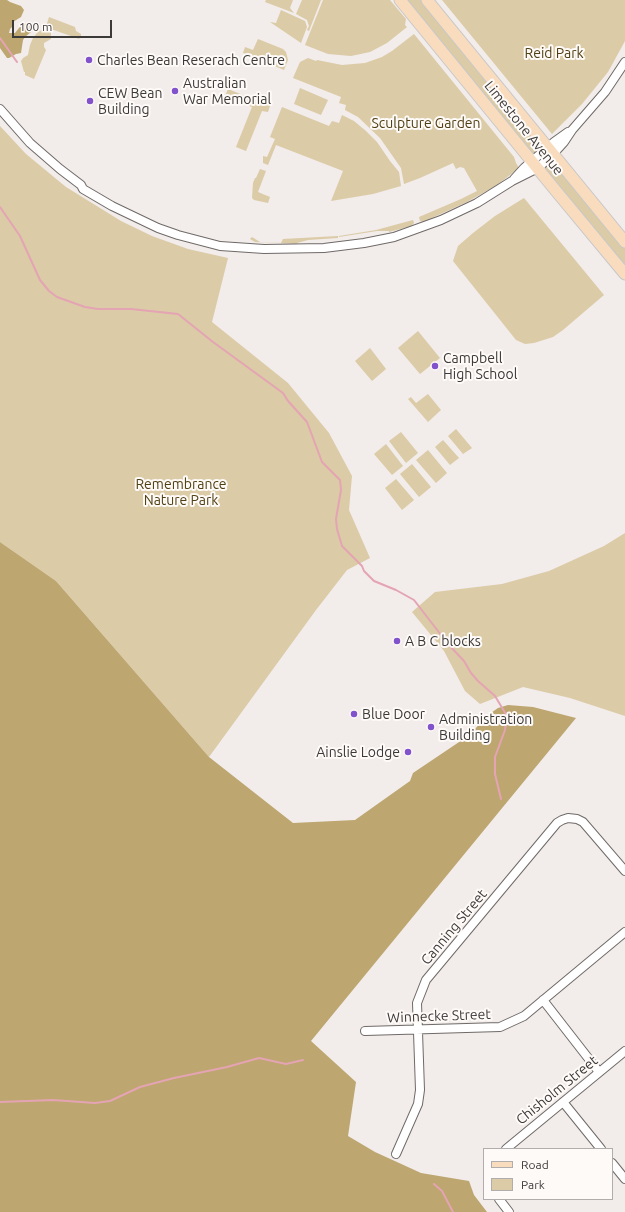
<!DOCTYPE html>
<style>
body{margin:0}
#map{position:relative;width:625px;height:1212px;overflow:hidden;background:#f2ecea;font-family:Ubuntu,sans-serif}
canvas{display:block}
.legend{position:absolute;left:483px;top:1148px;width:130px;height:52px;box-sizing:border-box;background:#fefaf8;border:1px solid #b0adac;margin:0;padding:5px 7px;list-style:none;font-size:12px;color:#3c3a39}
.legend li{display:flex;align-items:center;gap:8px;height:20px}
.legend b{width:20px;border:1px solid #b0adac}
.scale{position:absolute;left:12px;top:20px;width:100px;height:18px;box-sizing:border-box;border:2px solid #3c3a39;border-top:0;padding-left:5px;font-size:12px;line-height:14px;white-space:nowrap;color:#3c3a39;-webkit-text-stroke:3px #fefaf8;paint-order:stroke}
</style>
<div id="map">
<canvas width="625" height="1212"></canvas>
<ul class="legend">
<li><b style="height:5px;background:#f9dcbe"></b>Road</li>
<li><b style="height:11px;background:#dbcba6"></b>Park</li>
</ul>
<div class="scale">100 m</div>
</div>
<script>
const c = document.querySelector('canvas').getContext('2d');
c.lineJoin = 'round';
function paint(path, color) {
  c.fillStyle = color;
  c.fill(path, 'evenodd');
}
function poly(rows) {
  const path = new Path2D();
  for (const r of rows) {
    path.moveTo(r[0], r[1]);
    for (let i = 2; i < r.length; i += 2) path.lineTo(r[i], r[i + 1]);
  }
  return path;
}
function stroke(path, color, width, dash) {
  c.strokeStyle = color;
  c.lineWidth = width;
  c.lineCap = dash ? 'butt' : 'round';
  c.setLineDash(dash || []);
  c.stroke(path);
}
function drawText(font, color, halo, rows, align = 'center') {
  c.font = font + ' Ubuntu,sans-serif';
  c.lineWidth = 4;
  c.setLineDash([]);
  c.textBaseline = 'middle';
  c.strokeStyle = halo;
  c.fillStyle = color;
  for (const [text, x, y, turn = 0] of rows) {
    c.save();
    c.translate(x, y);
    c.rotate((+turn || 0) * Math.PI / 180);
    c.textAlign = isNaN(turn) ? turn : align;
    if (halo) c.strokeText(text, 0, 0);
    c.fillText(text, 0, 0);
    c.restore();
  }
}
const green = poly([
 [266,0,293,0,290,8,294,13,265,2],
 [302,0,321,0,309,31,307,30,309,26,307,20,296,14],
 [323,0,390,0,406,19,405,25,407,27,387,43,370,52,351,56,328,54,305,45],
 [406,0,422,0,625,248,625,275],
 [442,0,625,0,625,41,608,72,582,104,552,134],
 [281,10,305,21,307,27,301,43,270,22,276,23],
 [49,17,75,27,76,31,81,34,81,36,79,39,54,30,51,30,51,39,44,43,44,47,46,50,34,79,25,75,25,72,24,72,21,61,23,58,28,55,30,45,33,38,37,33,46,27],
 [414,34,514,157,516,163,519,168,497,185,467,202,423,222,420,221,419,217,461,199,477,191,464,168,460,167,456,169,453,163,420,178,404,184,401,168,380,138,358,117,345,110,346,105,339,103,341,97,293,78,300,62,308,58,316,61,317,60,342,65,365,63,382,57,392,51],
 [258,39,283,49,286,52,288,60,284,70,243,53,245,47,253,50],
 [300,88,328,100,321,115,294,104],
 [228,89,270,106,268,112,262,111,246,151,236,147,252,107,225,96],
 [282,107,329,126,332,121,339,123,342,115,354,121,366,131,377,142,390,161,399,172,401,186,373,194,331,201,343,171,276,145,268,165,263,163,263,156,267,157,275,139,270,137],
 [0,126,26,154,66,187,121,221,152,236,188,249,228,258,212,322,288,383,329,433,352,476,349,510,370,558,347,570,316,610,209,757,56,581,0,542],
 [260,169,266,171,258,192,270,197,268,203,254,200,252,198,253,183,255,178,256,178],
 [524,198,604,295,563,330,553,337,534,343,525,344,516,340,453,261,458,246,473,233,495,216],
 [413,220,414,223,411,226,389,232,389,231,377,231,339,237,339,236,376,230],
 [338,236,338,238,308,240,297,243,297,244,255,242,250,239,252,237,260,242,281,243,283,239],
 [418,331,440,358,420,374,398,348],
 [370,348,386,369,372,381,355,361],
 [428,394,441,410,428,422,408,399,411,397,416,403],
 [456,429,472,448,463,454,448,436],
 [401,432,418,453,406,463,389,441],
 [443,440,459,458,450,465,435,447],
 [386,444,403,466,392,475,374,454],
 [428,450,447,473,436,483,416,460],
 [412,464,431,487,419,497,400,474],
 [396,479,414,500,402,510,385,488],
 [625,533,625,716,570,698,523,687,480,704,465,691,444,651,412,612,435,592,502,584,549,571,604,546]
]);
const forest = poly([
 [0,0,7,0,10,2,21,6,24,10,21,17,13,22,14,25,10,29,9,33,15,33,23,23,31,26,32,28,31,32,25,37,23,40,21,53,16,54,9,58,7,58,0,48],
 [0,542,56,581,209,757,293,823,355,820,410,781,413,773,471,734,485,717,498,708,508,705,533,707,576,718,311,1041,356,1082,348,1136,375,1152,421,1173,469,1181,474,1195,487,1212,0,1212]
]);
const stream = poly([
 [0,38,17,62],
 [0,207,20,236,40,280,49,291,57,297,85,307,98,309,131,309,178,314,213,342,283,393,288,401,307,422,322,462,340,480,341,490,336,519,337,529,342,546,362,566,364,571,374,581,396,590,414,600,448,644,464,661,471,673,478,681,495,696,507,716,505,730,495,757,495,774,501,799],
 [0,1102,53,1100,95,1103,110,1101,140,1087,174,1078,227,1067,259,1058,286,1064,303,1060],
 [434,1184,442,1191,453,1212]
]);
const minor = poly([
 [0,109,30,143,60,169,81,185,83,189,112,206,158,228,178,235,220,246,264,249,324,248,364,243,394,237,441,220,477,203,512,181,538,168,553,154,564,142,572,130,605,92,625,62],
 [514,179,524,168,554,142,568,132],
 [543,1000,599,1072],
 [365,1031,500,1027,524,1016,625,932],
 [563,1102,601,1149],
 [506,1149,625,1051],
 [396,1154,418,1104,420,1090,417,1003,426,980,557,823,562,820,568,818,577,819,583,822,625,871],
 [612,1163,625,1179],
 [499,1199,509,1212]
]);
const major = poly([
 [400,0,556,191,625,274],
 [427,0,625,242]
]);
const markers = [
 [89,60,4,"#8152cb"],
 [175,91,4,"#8152cb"],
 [90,101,4,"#8152cb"],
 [435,366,4,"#8152cb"],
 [397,641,4,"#8152cb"],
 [354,714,4,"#8152cb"],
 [431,727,4,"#8152cb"],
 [408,752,4,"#8152cb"]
];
const parkNames = [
 ["Reid Park",554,53],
 ["Sculpture Garden",426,123],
 ["Remembrance",181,484],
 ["Nature Park",181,500]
];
const poiNames = [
 ["Charles Bean Reserach Centre",97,60],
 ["Australian",183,83],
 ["War Memorial",183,99],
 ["CEW Bean",98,93],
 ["Building",98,109],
 ["Campbell",443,358],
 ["High School",443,374],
 ["A B C blocks",405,641],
 ["Blue Door",362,714],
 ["Administration",439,719],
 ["Building",439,735],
 ["Ainslie Lodge",400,752,"right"]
];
const streetNames = [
 ["Limestone Avenue",524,128,51],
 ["Canning Street",454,927,-50],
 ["Winnecke Street",439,1016,-2],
 ["Chisholm Street",557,1090,-39]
];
paint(green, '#dbcba6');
paint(forest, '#bda66f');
stroke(stream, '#e4a4b4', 2);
stroke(minor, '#6f6a68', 10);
stroke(major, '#c8c8c8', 13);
stroke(minor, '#fff', 8);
stroke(major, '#f9dcbe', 11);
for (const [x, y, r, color] of markers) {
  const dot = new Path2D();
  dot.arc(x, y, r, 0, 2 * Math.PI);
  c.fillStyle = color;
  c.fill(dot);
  stroke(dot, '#fefaf8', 1.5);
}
drawText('14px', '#4f3f12', '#fefaf8', parkNames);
drawText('14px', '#3c3a39', '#fefaf8', poiNames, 'left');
drawText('14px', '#3c3a39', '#fefaf8', streetNames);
</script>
